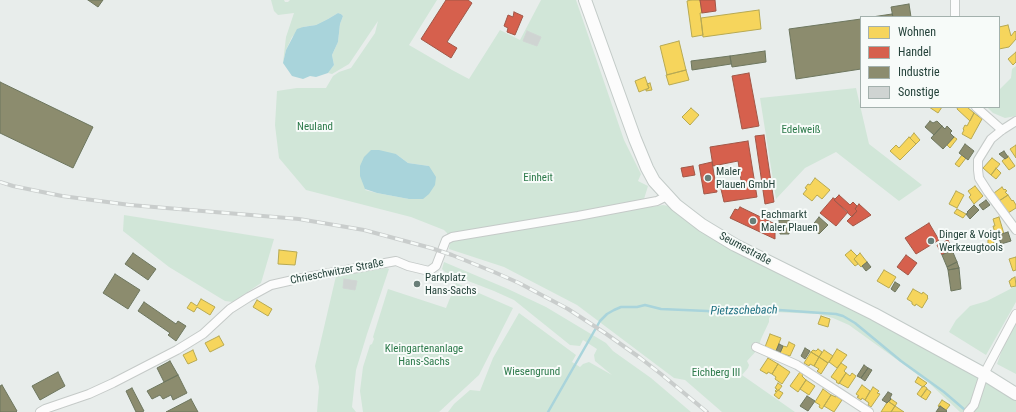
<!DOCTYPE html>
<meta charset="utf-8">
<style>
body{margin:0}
#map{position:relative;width:1016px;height:412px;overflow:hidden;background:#e8edeb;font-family:"Roboto Condensed",sans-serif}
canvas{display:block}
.legend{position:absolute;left:860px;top:16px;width:140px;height:92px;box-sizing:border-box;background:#f7fbf9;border:1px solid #a3b1ad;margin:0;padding:5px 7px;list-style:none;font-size:12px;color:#24423a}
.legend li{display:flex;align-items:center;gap:8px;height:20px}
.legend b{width:20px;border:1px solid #a3b1ad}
</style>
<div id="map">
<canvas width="1016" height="412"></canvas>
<ul class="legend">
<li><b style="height:11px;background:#f6d55c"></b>Wohnen</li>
<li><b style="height:11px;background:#d6604d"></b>Handel</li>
<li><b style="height:11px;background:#8c8c6e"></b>Industrie</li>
<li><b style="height:11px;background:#cfd4d2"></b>Sonstige</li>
</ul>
</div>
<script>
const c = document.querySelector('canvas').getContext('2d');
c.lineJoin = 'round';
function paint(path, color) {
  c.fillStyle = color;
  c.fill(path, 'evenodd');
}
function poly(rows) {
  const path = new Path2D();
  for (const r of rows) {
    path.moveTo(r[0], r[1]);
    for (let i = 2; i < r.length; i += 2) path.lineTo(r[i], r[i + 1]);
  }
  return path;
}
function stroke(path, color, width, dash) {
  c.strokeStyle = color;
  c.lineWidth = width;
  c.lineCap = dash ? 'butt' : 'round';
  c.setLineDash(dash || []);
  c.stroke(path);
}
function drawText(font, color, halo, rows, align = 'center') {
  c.font = font + ' "Roboto Condensed",sans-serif';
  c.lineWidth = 4;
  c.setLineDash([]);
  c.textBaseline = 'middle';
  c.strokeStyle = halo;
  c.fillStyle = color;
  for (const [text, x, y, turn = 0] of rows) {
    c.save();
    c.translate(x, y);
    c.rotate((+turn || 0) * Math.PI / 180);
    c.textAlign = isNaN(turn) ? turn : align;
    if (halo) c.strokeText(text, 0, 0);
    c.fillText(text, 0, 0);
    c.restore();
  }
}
const green = poly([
 [271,0,284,0,285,2,288,2,290,0,437,0,409,45,452,70,469,79,500,30,520,40,541,0,576,0,624,140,641,174,638,181,648,186,644,199,651,207,663,205,674,207,827,294,982,379,967,412,960,412,928,382,849,325,833,318,818,314,774,312,769,318,769,322,761,339,759,345,752,343,754,348,758,349,747,361,749,365,748,368,742,375,795,412,722,412,685,380,674,378,577,305,504,267,449,249,450,243,447,233,444,230,411,217,306,190,279,158,275,125,277,91,297,88,326,88,333,76,339,72,351,68,375,33,378,21,349,64,332,74,328,73,334,65,332,55,338,42,340,24,343,16,341,14,338,13,328,19,316,25,303,27,292,37,286,50,283,63,286,37,294,13,278,15,274,11],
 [396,154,408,163,429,166,422,199,409,199,377,193,365,190],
 [1016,66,1016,116,1005,118,993,113,987,107,999,107,999,90,1011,78,1012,69],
 [856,88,869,144,922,185,899,201,836,152,805,168,776,199,760,98],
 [124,215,274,239,261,283,233,302,225,301,169,267,123,231],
 [444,262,508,289,546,307,606,343,613,351,651,378,691,412,448,412,454,404,470,390,480,391,493,358,519,313,576,355,572,362,580,367,583,364,589,362,612,375,595,361,594,355,597,349,583,340,580,346,570,345,514,300,494,291,445,272,442,269],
 [387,268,389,269,367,334,356,370,352,407,356,412,317,412,319,387,315,366,336,276],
 [456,283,513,308,479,375,439,412,363,412,360,391,363,367,370,345,372,344,374,339,373,337,388,289,446,308],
 [1016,286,1016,302,986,355,949,332,956,320,970,306,987,301],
 [1016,317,1016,374,997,364,1008,333],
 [986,381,1006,393,1016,400,1016,412,972,412]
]);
const water = poly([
 [338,13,341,14,343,16,340,24,338,42,332,55,334,65,328,73,316,77,310,76,303,79,292,76,283,63,286,50,297,29,303,27,316,25,328,19],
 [371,150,379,150,396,154,408,163,429,166,436,177,435,185,429,194,423,199,409,199,377,193,365,189,360,176,360,166,364,157]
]);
const homes = poly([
 [691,0,700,0,702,13,700,13,703,35,692,37,687,1,691,0],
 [759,10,761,29,703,37,701,18,759,10],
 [1008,25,1011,36,1015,31,1016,32,1016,39,1009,47,999,49,999,27,1008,25],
 [679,41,686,70,667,75,660,46,679,41],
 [1016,52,1016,62,1013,65,1008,59,1016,52],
 [686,70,689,80,669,85,666,75,686,70],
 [645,77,649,88,639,92,635,81,645,77],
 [650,83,652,90,646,91,646,90,649,88,647,84,650,83],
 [929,107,942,107,938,113,929,107],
 [958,107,967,107,974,113,970,121,957,109,958,107],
 [691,108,699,115,690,125,682,117,691,108],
 [974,113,982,119,971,139,962,134,964,130,963,129,965,125,967,126,974,113],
 [914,133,920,140,916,144,910,138,914,133],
 [909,137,916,144,900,160,890,151,896,145,899,148,909,137],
 [954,137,957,139,950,148,947,145,954,137],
 [1016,145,1016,158,1010,149,1016,145],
 [962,155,966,158,959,167,955,164,962,155],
 [1008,156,1015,166,1009,170,1002,161,1008,156],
 [992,158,1000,164,991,175,983,168,992,158],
 [996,168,1001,173,996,179,991,175,996,168],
 [815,178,830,190,822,199,817,195,812,201,803,194,807,189,805,188,808,184,810,185,815,178],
 [975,186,983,196,974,204,969,197,971,195,968,191,975,186],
 [1002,187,1004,190,1005,189,1007,191,1005,192,1008,195,999,201,994,193,1002,187],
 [956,191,964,195,957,208,949,204,956,191],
 [1008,195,1012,201,1013,200,1016,205,1016,208,1008,213,999,201,1008,195],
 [957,209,966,214,963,218,954,213,957,209],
 [999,217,1004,234,998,235,997,232,995,233,993,226,995,226,993,219,999,217],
 [988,239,994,239,994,245,988,245,988,239],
 [279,250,297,252,295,265,278,264,279,250],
 [851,250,857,256,854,259,858,264,855,266,845,255,851,250],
 [860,253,867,262,861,267,854,259,860,253],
 [1016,257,1016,270,1013,271,1009,259,1016,257],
 [884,270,896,277,889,288,877,281,884,270],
 [1015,277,1016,286,1011,287,1009,281,1011,280,1011,279,1015,277],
 [913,289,922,294,923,292,928,296,927,297,928,298,922,308,916,304,915,306,912,304,912,302,907,299,913,289],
 [201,299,215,307,210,315,197,307,194,312,187,308,191,302,197,306,201,299],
 [257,300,272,309,268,316,253,307,257,300],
 [821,316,830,319,828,327,818,324,821,316],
 [770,334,781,338,776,351,765,347,770,334],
 [219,336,224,345,210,352,205,343,219,336],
 [789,342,795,345,790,356,780,353,783,346,787,347,789,342],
 [818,349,822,352,819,357,811,352,813,350,816,351,818,349],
 [837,349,847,355,837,368,829,362,837,349],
 [193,350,197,360,188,364,183,355,193,350],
 [824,350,833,356,828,363,819,357,824,350],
 [811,352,819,357,814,366,810,364,809,366,804,363,811,352],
 [819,357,828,363,821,374,817,371,819,369,814,366,819,357],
 [768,358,778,364,772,374,768,372,767,374,760,370,768,358],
 [841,363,847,367,844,371,846,373,839,384,836,382,837,381,831,377,841,363],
 [778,364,790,372,782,384,775,379,776,377,772,374,778,364],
 [800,372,803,374,802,376,806,380,798,392,790,386,800,372],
 [846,373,850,376,852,373,856,376,848,388,839,383,846,373],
 [918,377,927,383,923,387,915,382,918,377],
 [806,380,815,386,809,395,800,389,806,380],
 [778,383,782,386,779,390,778,390,776,392,775,391,777,389,775,388,778,383],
 [862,385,870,391,865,400,862,398,861,400,857,397,859,396,856,394,862,385],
 [924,386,927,388,921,397,917,394,922,387,923,387,924,386],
 [873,387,879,391,877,393,880,394,871,407,868,405,869,403,865,400,873,387],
 [823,389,831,395,822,409,819,407,820,405,815,402,823,389],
 [927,389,931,392,926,400,921,397,927,389],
 [778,390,783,393,779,399,774,395,778,390],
 [831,395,836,397,836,396,842,400,834,412,824,406,831,395],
 [891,399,897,403,895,406,889,402,891,399],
 [942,400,950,405,946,410,940,406,939,407,938,406,942,400],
 [888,401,895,406,891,412,881,412,888,401],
 [895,406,904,412,891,412,895,406]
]);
const shops = poly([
 [446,0,468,0,472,3,447,42,457,48,451,58,421,39,446,0],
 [700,0,715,0,716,11,702,13,700,0],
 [514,12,523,16,515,35,507,32,508,28,504,26,508,15,513,17,514,12],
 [749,73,759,126,742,129,732,76,749,73],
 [764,135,774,202,765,204,755,136,764,135],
 [748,141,757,197,724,202,721,189,742,186,738,161,713,166,710,147,748,141],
 [712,162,717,192,704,194,699,165,712,162],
 [693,166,695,175,683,177,681,168,693,166],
 [839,195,850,205,853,202,857,206,855,209,857,211,852,217,834,200,839,195],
 [833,198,835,199,834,200,848,212,836,226,820,213,833,198],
 [859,204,871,215,853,226,847,221,857,211,855,209,859,204],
 [740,207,775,224,775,239,730,218,735,209,738,210,740,207],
 [929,223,939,240,916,254,905,238,929,223],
 [948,240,952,250,942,255,937,245,948,240],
 [906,255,917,263,908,275,897,267,906,255]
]);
const industry = poly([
 [88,0,103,0,98,7,88,0],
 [909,4,911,17,893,17,891,7,909,4],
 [892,14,893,17,872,17,892,14],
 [861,19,861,69,796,79,789,29,861,19],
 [765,51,766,62,732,67,730,56,765,51],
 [730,56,731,64,692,70,691,61,730,56],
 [0,82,93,127,73,168,0,133,0,82],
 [930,121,933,123,937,121,942,126,934,135,925,127,930,121],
 [942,126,945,129,947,126,952,131,950,133,954,137,943,149,931,138,942,126],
 [965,144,974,151,968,160,959,153,965,144],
 [1004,151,1008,157,1005,159,999,154,1004,151],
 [986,200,990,205,983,210,979,205,986,200],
 [974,205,979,210,970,219,966,214,968,213,967,212,974,205],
 [819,217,828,225,819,234,811,227,819,217],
 [779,220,789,220,789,234,780,234,779,220],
 [1008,232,1011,241,1001,244,998,235,1008,232],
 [952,250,957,262,947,267,942,255,952,250],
 [133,253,156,269,148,280,125,264,133,253],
 [867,262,871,267,866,271,862,266,867,262],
 [957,262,959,268,948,270,947,267,957,262],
 [959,268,961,289,951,291,948,270,959,268],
 [115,274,140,290,128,309,103,293,115,274],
 [895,282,900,285,895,292,891,289,895,282],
 [144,302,176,324,178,321,186,326,176,341,168,335,170,333,138,311,144,302],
 [779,344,783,346,780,353,776,351,779,344],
 [805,348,810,351,805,359,801,356,805,348],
 [170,361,178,375,164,382,157,368,170,361],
 [864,365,868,368,861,378,857,376,864,365],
 [868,368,872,370,865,381,861,378,868,368],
 [58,372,65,386,40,400,32,386,58,372],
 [178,375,187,393,173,400,171,395,163,399,160,395,152,399,147,391,178,375],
 [2,385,17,411,16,412,0,412,0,386,2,385],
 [132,388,144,411,142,412,136,412,126,391,132,388],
 [888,392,892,394,890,398,891,399,887,403,882,400,888,392],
 [807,396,815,401,808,411,800,406,807,396],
 [191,399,198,412,166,412,191,399],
 [940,406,947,411,946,412,936,412,940,406]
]);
const stream = poly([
 [548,412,600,321,607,314,614,310,621,307,637,307,645,305,661,309,707,311,724,313,762,312,779,310,836,314,843,316,855,323,901,361,944,392,965,410]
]);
const building = poly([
 [527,31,541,37,537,46,523,41,527,31],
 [344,279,357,281,355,290,343,288,344,279]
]);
const street = poly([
 [955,0,955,17],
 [976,107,1002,130],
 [1016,121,1002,130,991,139,978,160,978,170,979,178,988,192,1016,230],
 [756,347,797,365,869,412],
 [40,412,45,409,89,394,113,383,177,350,203,334,230,309,249,297,271,285,302,278,396,261,408,266,429,271,436,266,446,240,452,237,578,216,657,201,667,196],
 [968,412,974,405,984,374,1016,314]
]);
const secondary = poly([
 [585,0,635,139,647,168,654,181,676,205,702,225,735,245,874,314,984,374,1016,394]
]);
const rail = poly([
 [0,182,13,186,62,196,130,205,299,219,364,230,431,248,452,255,494,272,519,283,568,309,605,333,639,357,661,374,707,412]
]);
const markers = [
 [708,178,4,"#697e78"],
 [753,221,4,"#697e78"],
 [931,241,4,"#697e78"],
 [417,284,4,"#697e78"]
];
const parkNames = [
 ["Neuland",315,127],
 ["Edelweiß",801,130],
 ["Einheit",538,178],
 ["Kleingartenanlage",424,349],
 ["Hans-Sachs",424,362],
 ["Wiesengrund",532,372],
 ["Eichberg III",716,373]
];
const poiNames = [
 ["Maler",716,172],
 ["Plauen GmbH",716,185],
 ["Fachmarkt",761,215],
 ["Maler Plauen",761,228],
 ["Dinger & Voigt",939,235],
 ["Werkzeugtools",939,248],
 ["Parkplatz",425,278],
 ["Hans-Sachs",425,291]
];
const streetNames = [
 ["Seumestraße",745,249,28],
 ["Chrieschwitzer Straße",337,272,-11]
];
const waterNames = [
 ["Pietzschebach",744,311,-1]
];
paint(green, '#d1e6d8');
paint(water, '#a9d4db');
paint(homes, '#f6d55c');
stroke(homes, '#b7a952', 1);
paint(shops, '#d6604d');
stroke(shops, '#a15747', 1);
paint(industry, '#8c8c6e');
stroke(industry, '#6d765e', 1);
stroke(stream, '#a9d4db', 2.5);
paint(building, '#cfd4d2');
stroke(building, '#d1d6d4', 1);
stroke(street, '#c5cac8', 10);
stroke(secondary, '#c3cbc8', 14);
stroke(street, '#fcfcfc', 8);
stroke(secondary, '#fcfcfc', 12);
stroke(rail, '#c9cdcc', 4);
stroke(rail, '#f7fbf9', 2.5, [8]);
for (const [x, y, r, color] of markers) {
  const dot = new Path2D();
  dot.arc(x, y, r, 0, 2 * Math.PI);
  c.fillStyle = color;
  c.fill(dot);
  stroke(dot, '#f7fbf9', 1.5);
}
drawText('11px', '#2d7a4b', '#f7fbf9', parkNames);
drawText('11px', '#24423a', '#f7fbf9', poiNames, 'left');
drawText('11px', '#24423a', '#f7fbf9', streetNames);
drawText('italic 12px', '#1c6f80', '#f7fbf9', waterNames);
</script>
